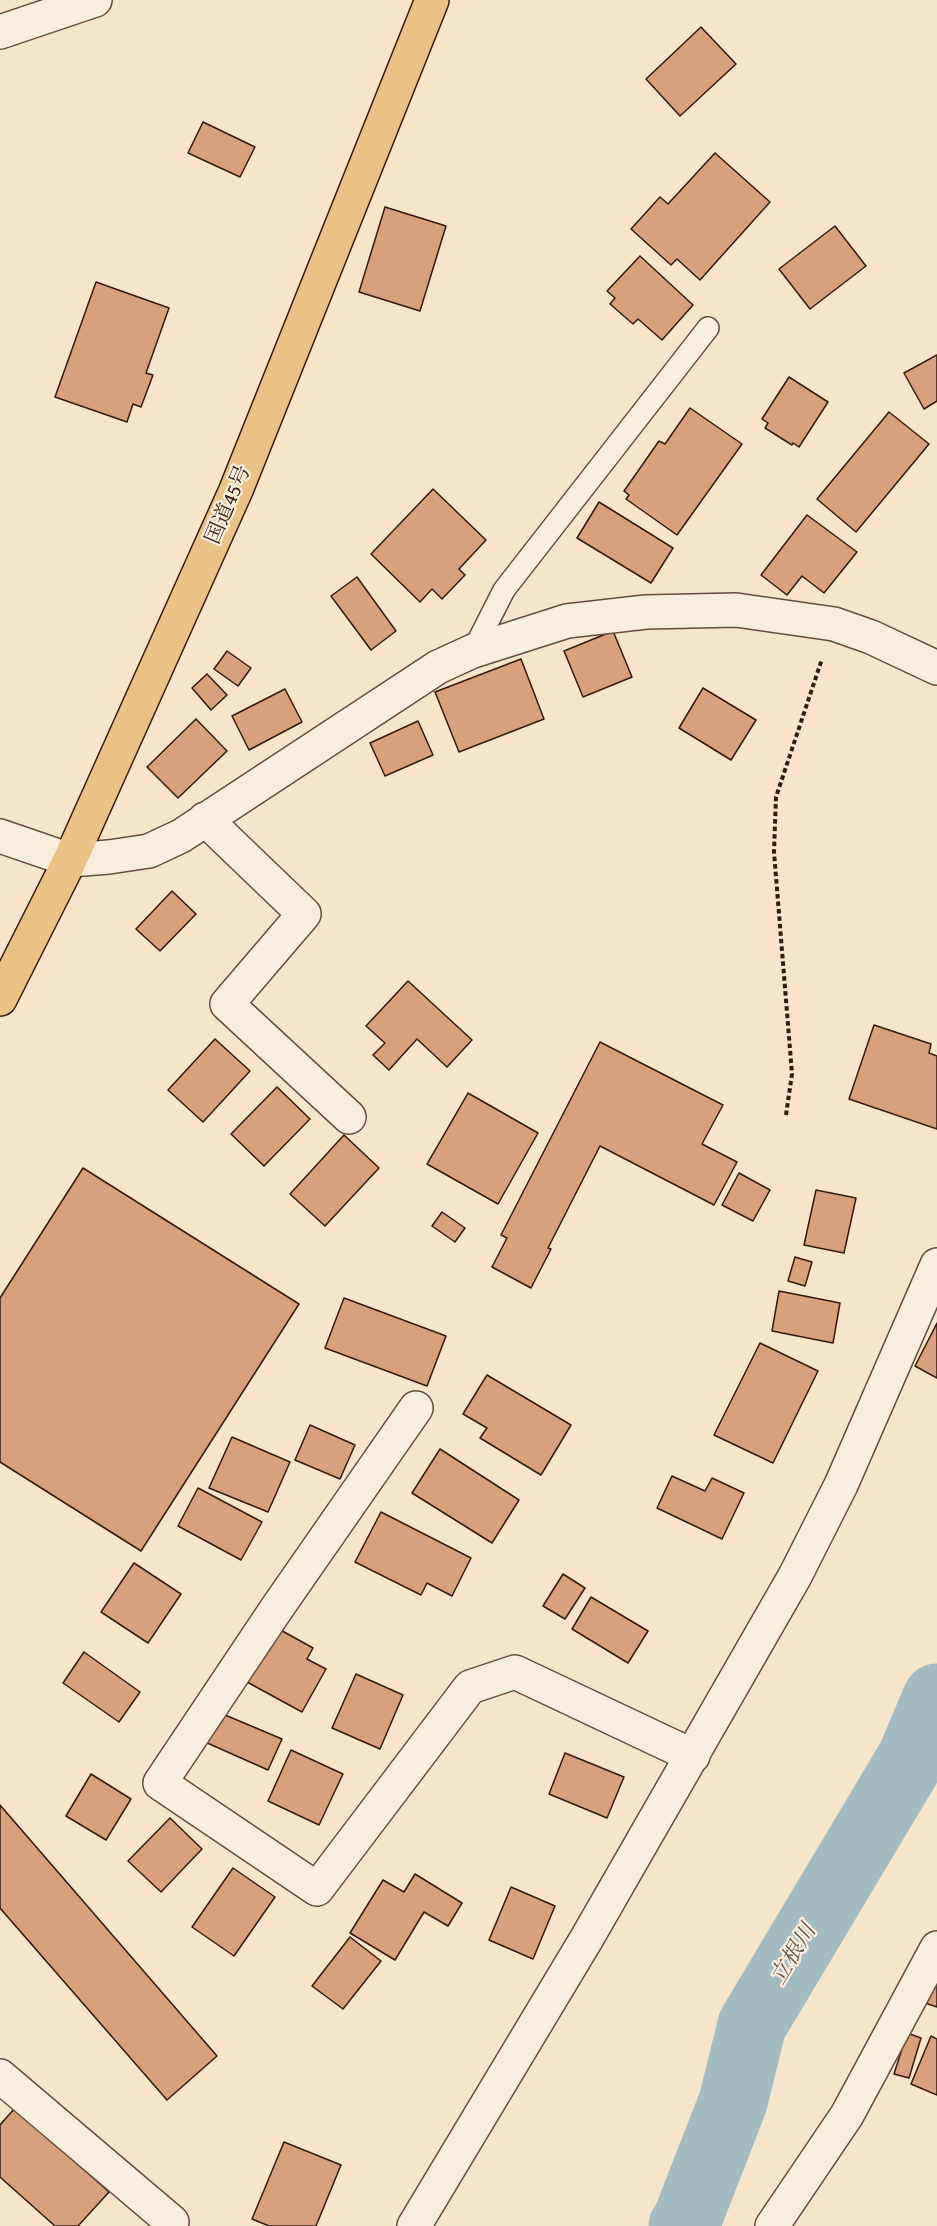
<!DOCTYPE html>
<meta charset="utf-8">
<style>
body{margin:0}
canvas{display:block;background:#f6e5cb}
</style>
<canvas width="937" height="2226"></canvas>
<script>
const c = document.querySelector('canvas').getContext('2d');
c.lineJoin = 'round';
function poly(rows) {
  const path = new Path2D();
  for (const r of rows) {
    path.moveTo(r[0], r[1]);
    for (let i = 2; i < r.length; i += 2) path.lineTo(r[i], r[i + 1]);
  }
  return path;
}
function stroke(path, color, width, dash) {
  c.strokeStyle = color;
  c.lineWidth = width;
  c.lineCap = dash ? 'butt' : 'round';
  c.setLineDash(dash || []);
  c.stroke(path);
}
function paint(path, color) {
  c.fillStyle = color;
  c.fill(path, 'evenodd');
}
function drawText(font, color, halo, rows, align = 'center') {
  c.font = font + ' "Gentium Book Plus","Noto Serif JP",serif';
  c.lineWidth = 4.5;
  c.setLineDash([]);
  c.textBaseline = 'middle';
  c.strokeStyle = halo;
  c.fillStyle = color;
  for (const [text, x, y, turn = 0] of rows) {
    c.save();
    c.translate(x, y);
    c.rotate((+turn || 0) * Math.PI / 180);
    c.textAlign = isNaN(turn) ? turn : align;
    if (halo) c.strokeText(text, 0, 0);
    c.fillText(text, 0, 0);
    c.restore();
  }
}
const river = poly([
 [683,2226,687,2220,733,2102,752,2025,911,1759,937,1698]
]);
const building = poly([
 [701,27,736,64,680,116,646,79,701,27],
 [203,122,255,147,240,177,188,153,203,122],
 [715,153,770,202,700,280,677,259,671,265,631,229,660,197,668,204,715,153],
 [385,207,446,226,420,311,359,292,385,207],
 [835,226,866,266,810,309,779,269,835,226],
 [640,256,693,305,662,340,638,319,633,324,610,304,615,298,607,291,640,256],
 [96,282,169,308,146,373,153,375,141,407,133,404,127,422,55,397,96,282],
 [937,355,937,401,924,409,904,373,937,355],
 [789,377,828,402,799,447,793,443,792,445,765,428,768,423,762,419,789,377],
 [690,408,742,444,677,535,626,499,629,495,624,491,659,441,665,444,690,408],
 [889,412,929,444,856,532,817,499,889,412],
 [433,489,486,540,459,569,465,575,442,599,432,589,420,602,371,554,433,489],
 [599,502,673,548,651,583,577,538,599,502],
 [807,515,857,552,824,593,802,576,787,595,761,575,807,515],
 [357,577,396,631,371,650,331,596,357,577],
 [613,631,632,677,583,697,564,651,613,631],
 [227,651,251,668,238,686,214,669,227,651],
 [521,659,544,719,459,752,435,692,521,659],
 [207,674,227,695,211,710,192,688,207,674],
 [703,688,756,720,731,760,679,728,703,688],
 [285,689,302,722,249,750,232,716,285,689],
 [196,719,227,751,178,798,147,767,196,719],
 [418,721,433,755,385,776,370,743,418,721],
 [172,891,196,914,160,951,136,929,172,891],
 [408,981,472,1040,447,1067,417,1039,389,1070,373,1055,385,1043,366,1026,408,981],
 [874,1025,931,1044,929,1053,937,1056,937,1129,849,1099,874,1025],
 [215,1039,250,1071,203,1122,168,1090,215,1039],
 [600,1042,723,1105,702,1144,737,1162,714,1205,600,1146,548,1248,551,1249,531,1288,492,1267,507,1238,501,1235,600,1042],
 [277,1087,310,1119,264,1166,231,1134,277,1087],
 [468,1093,538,1133,498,1204,427,1164,468,1093],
 [344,1135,379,1168,325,1226,290,1194,344,1135],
 [83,1168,299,1304,141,1551,0,1462,0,1298,83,1168],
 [739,1173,770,1190,753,1221,722,1205,739,1173],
 [816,1190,856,1198,844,1253,804,1245,816,1190],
 [442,1212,465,1228,455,1242,432,1226,442,1212],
 [795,1257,812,1262,805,1286,788,1281,795,1257],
 [779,1291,840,1303,833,1343,772,1331,779,1291],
 [344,1298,446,1336,427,1386,325,1348,344,1298],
 [937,1323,937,1378,915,1366,937,1323],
 [760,1343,818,1371,773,1463,714,1435,760,1343],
 [487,1375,571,1425,541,1475,480,1438,487,1428,463,1414,487,1375],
 [310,1425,355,1445,340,1479,295,1460,310,1425],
 [232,1437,290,1462,268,1512,209,1488,232,1437],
 [440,1449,519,1500,492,1543,412,1493,440,1449],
 [672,1476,705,1491,712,1478,744,1493,722,1539,657,1508,672,1476],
 [198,1488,262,1522,241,1560,178,1526,198,1488],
 [381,1512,471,1558,452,1596,427,1583,421,1595,355,1562,381,1512],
 [134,1563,181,1594,148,1643,101,1612,134,1563],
 [563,1574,585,1588,565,1619,543,1606,563,1574],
 [591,1597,648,1631,628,1663,572,1629,591,1597],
 [277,1628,313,1648,307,1659,326,1669,302,1712,247,1682,277,1628],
 [84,1652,140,1692,119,1722,63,1683,84,1652],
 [356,1674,403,1695,380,1749,332,1728,356,1674],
 [218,1712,282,1739,268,1770,205,1742,218,1712],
 [291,1750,343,1774,319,1825,268,1801,291,1750],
 [565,1753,624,1777,607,1818,549,1794,565,1753],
 [91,1774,131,1799,106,1840,66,1816,91,1774],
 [0,1805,217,2056,167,2100,0,1908,0,1805],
 [170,1818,202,1849,161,1892,128,1861,170,1818],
 [233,1868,275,1897,234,1956,192,1927,233,1868],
 [415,1874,462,1903,448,1926,424,1912,395,1960,350,1933,383,1880,404,1892,415,1874],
 [511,1887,555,1906,533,1959,489,1940,511,1887],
 [350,1937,381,1961,343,2009,312,1986,350,1937],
 [926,1980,937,1984,937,2007,919,2001,926,1980],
 [907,2033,921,2038,909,2078,894,2074,907,2033],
 [931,2036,937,2039,937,2095,911,2084,931,2036],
 [15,2108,109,2192,78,2226,55,2226,0,2177,0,2125,15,2108],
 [284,2142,341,2165,316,2226,269,2226,252,2219,284,2142]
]);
const path = poly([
 [786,1115,792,1074,774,852,776,797,822,659]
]);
const service = poly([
 [473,651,504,590,708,328]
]);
const minor = poly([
 [0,32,95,0],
 [205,819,304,914,227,1004,349,1117],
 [0,836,70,860,109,857,149,851,181,836,438,667,473,651,567,621,646,612,736,610,834,624,871,637,937,668],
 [416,1408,277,1608,160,1783,317,1889,470,1687,515,1672,693,1756],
 [0,2076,172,2222],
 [414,2226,587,1938,795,1576,841,1485,937,1265],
 [772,2226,847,2115,937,1948]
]);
const trunk = poly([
 [0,999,70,860,236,490,432,0]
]);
const streetNames = [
 ["国道45号",229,505,-67]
];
const waterNames = [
 ["立根川",794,1955,-59]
];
stroke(river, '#a3bcc2', 69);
paint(building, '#d9a07e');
stroke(building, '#341a10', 1.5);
stroke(service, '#644d3f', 24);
stroke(minor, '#644d3f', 36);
stroke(trunk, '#341a10', 36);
stroke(path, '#341a10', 4, [4.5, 3]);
stroke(service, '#f9eedd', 21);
stroke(minor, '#f9eedd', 33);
stroke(trunk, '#ebc286', 33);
drawText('21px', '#341a10', '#f9eedd', streetNames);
drawText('italic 22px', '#5b534e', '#f9eedd', waterNames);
</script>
